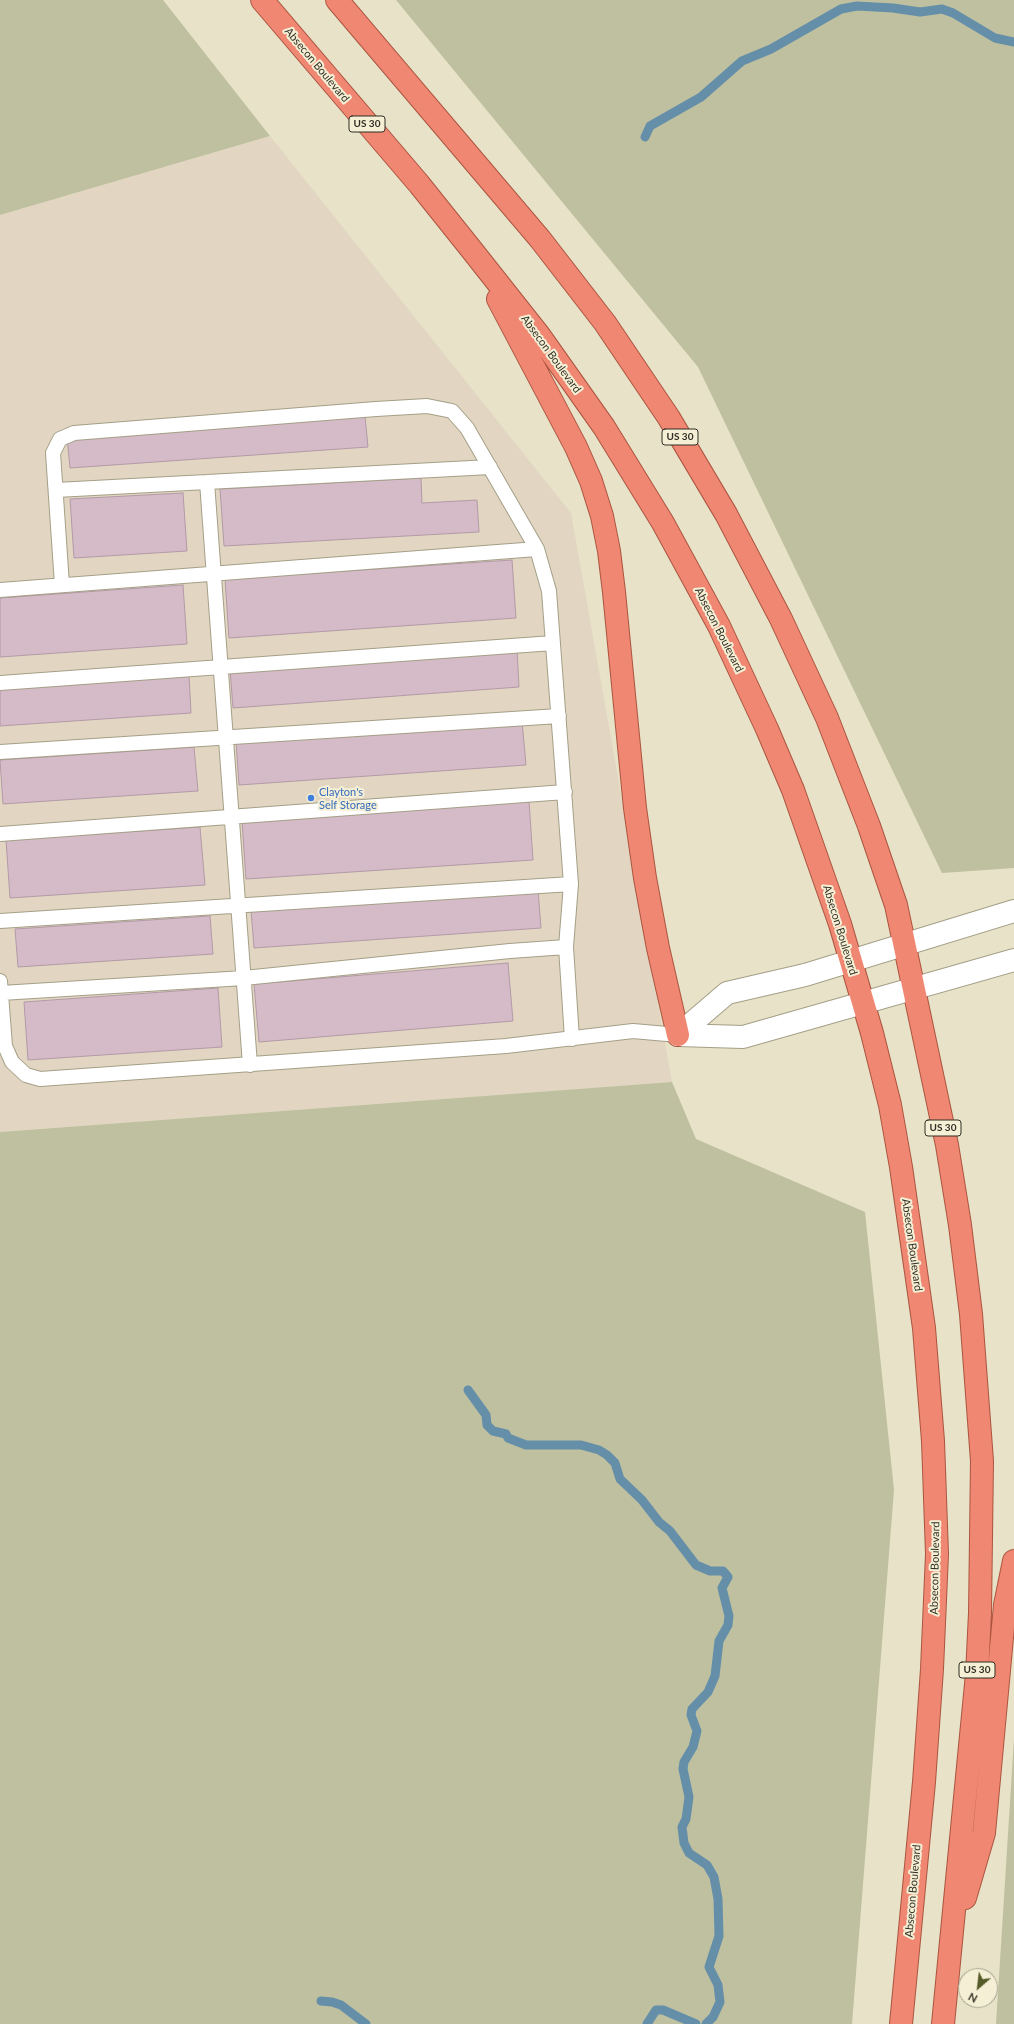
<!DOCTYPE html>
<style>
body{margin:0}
#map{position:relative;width:1014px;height:2024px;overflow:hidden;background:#e7e2c8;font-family:Lato,sans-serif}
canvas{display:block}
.north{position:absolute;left:958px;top:1968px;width:40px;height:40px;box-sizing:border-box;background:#f4efd5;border:1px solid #a6a28f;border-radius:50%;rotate:208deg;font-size:11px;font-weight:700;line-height:16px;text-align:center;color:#312f25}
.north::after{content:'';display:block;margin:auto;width:14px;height:18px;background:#545a28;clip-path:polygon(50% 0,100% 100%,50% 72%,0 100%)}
</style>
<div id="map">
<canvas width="1014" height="2024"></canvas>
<div class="north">N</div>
</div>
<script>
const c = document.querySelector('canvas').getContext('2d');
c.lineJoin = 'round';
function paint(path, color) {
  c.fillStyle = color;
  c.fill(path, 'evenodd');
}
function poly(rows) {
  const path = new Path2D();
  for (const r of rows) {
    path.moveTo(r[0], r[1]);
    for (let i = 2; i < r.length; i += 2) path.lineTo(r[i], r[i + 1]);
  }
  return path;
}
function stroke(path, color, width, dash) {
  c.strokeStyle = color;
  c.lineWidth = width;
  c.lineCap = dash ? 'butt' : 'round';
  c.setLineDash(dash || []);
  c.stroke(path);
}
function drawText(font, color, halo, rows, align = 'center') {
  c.font = font + ' Lato,sans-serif';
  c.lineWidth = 4;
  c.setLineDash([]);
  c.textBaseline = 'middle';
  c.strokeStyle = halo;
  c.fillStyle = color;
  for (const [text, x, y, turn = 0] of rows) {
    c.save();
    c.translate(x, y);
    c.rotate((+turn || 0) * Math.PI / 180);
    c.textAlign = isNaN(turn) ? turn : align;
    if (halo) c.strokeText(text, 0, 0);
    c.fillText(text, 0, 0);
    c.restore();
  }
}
const commercial = poly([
 [270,136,571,513,672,1082,0,1132,0,215]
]);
const green = poly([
 [0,0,163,0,270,136,0,215],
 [396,0,1014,0,1014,868,942,873,698,367],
 [672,1082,696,1139,865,1212,894,1490,852,2024,0,2024,0,1132],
 [1014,1739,1014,2024,996,2024]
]);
const stream = poly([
 [645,137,650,126,701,97,742,61,771,49,841,9,857,6,893,8,920,12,942,9,953,13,995,38,1014,42],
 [468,1390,486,1415,487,1425,493,1431,506,1434,508,1438,526,1445,581,1445,599,1450,607,1455,615,1463,620,1479,642,1500,659,1522,670,1531,696,1565,710,1571,723,1571,728,1577,722,1588,729,1616,728,1625,719,1641,715,1676,708,1692,692,1709,691,1715,697,1731,693,1747,684,1762,683,1769,689,1797,686,1819,682,1827,684,1843,689,1853,707,1865,714,1877,718,1899,719,1936,709,1967,718,1985,720,2002,713,2017,706,2024],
 [321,2001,332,2002,341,2005,366,2024],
 [647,2024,656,2010,663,2010,696,2024]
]);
const building = poly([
 [365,416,368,447,70,468,67,437,365,416],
 [421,478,422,503,477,500,479,532,224,546,220,489,421,478],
 [183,493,187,551,74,558,70,499,183,493],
 [512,560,516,618,229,638,225,579,512,560],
 [183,585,187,644,0,657,0,598,183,585],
 [517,649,519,687,233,708,230,669,517,649],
 [189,675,191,713,0,726,0,688,189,675],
 [522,721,526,765,239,785,236,741,522,721],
 [194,747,198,791,3,804,0,760,194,747],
 [529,801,533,860,246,879,242,821,529,801],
 [200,827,205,885,10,898,6,840,200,827],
 [538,890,541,928,254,948,251,910,538,890],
 [210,916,213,954,18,967,15,929,210,916],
 [508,963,513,1021,259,1042,254,984,508,963],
 [218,988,222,1047,28,1060,24,1002,218,988]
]);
const service = poly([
 [207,482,250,1065],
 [56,490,490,467],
 [62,585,53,453,60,439,74,433,376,409,427,406,452,411,467,428,537,549,549,591,571,884,566,947,572,1039],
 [0,590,537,549],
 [0,683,553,643],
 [0,752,559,716],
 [0,834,565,792],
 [0,921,571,884],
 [0,981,5,1046,12,1062,26,1075,40,1079,506,1046,633,1031,678,1035],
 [1,993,244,978,510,951,566,947]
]);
const minor = poly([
 [678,1035,727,993,805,975,1014,911],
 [678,1035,743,1037,1014,960]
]);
const trunk = poly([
 [262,0,419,184,471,249,539,335,604,427,663,523,719,626,767,729,793,790,840,924,872,1033,890,1105,901,1167,924,1328,933,1441,937,1554,932,1669,924,1782,901,2024],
 [337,0,540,239,605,323,669,418,726,514,781,619,827,718,869,826,896,905,947,1145,960,1225,971,1314,982,1461,980,1613,977,1674,943,2024],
 [498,299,576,447,591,481,602,516,609,551,614,592,635,808,645,878,658,948,678,1035],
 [965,1898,984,1833,1005,1605,1014,1561]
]);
const markers = [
 [311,798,4,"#3f7fe0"]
];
const shields = [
 [367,124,36],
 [680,437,36],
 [943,1128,36],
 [977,1670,36]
];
const shieldNames = [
 ["US 30",367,124],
 ["US 30",680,437],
 ["US 30",943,1128],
 ["US 30",977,1670]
];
const streetNames = [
 ["Absecon Boulevard",317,65,50],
 ["Absecon Boulevard",551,354,54],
 ["Absecon Boulevard",719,630,63],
 ["Absecon Boulevard",840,930,73],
 ["Absecon Boulevard",912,1245,82],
 ["Absecon Boulevard",935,1568,-89],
 ["Absecon Boulevard",913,1891,-85]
];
const shopNames = [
 ["Clayton's",319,792],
 ["Self Storage",319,805]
];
paint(commercial, '#e2d6c2');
paint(green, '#bec0a0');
stroke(stream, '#658ea8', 9);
paint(building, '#d5bbc8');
stroke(building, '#b39aa7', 1);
stroke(service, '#a49f87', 16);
stroke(minor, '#a49f87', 24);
stroke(trunk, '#ab5540', 24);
stroke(service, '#fff', 14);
stroke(minor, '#fff', 22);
stroke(trunk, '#f08772', 22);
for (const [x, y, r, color] of markers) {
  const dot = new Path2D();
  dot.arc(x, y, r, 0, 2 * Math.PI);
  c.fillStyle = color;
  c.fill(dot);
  stroke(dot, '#f4efd5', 1.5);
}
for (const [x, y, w] of shields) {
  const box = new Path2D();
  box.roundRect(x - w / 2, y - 8, w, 16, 3);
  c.fillStyle = '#f4efd5';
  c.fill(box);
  stroke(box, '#312f25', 1);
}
drawText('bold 10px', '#312f25', null, shieldNames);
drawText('11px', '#312f25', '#f4efd5', streetNames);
drawText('11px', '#366cbe', '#f4efd5', shopNames, 'left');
</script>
